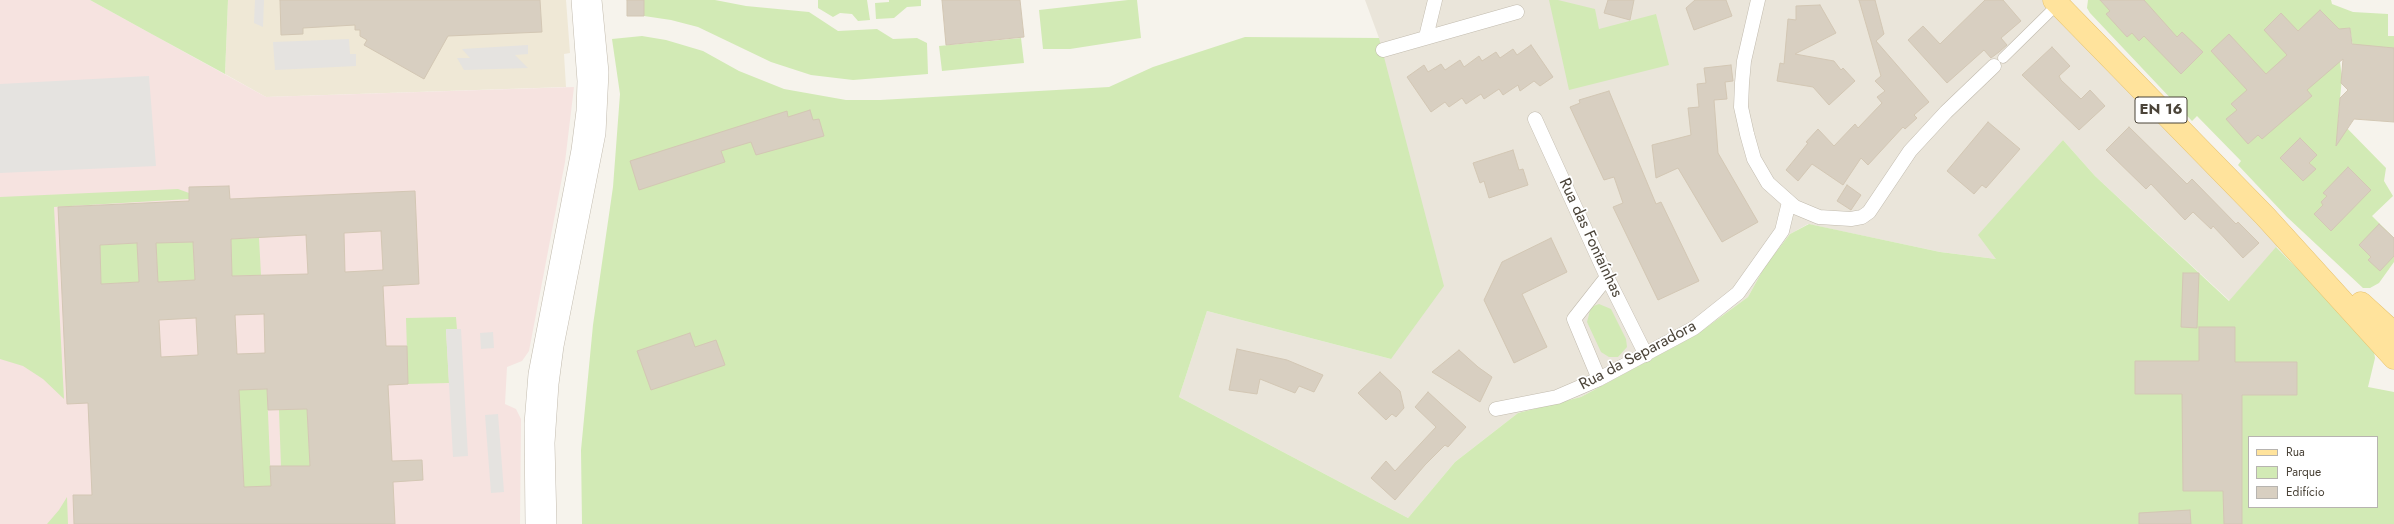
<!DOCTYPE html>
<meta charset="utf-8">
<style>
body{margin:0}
#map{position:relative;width:2394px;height:524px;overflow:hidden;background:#f6f3ec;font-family:Jost,sans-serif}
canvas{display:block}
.legend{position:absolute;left:2248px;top:436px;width:130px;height:72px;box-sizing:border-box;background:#fff;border:1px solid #b7b4b0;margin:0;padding:5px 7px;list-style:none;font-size:12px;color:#4b4439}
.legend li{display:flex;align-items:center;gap:8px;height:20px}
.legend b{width:20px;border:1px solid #b7b4b0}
</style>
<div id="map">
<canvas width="2394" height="524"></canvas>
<ul class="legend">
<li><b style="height:5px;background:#ffe39c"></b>Rua</li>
<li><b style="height:11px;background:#d2eab5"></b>Parque</li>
<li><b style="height:11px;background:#d8cfc1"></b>Edifício</li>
</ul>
</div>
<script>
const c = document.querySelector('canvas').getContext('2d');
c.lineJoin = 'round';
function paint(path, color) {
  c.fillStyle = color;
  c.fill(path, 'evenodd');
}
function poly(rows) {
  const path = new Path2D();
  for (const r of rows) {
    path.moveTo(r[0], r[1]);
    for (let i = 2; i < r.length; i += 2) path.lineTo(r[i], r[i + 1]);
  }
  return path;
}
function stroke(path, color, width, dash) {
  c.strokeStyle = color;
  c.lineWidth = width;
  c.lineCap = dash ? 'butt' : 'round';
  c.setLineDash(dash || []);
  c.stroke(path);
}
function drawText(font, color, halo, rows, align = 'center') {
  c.font = font + ' Jost,sans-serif';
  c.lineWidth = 3.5;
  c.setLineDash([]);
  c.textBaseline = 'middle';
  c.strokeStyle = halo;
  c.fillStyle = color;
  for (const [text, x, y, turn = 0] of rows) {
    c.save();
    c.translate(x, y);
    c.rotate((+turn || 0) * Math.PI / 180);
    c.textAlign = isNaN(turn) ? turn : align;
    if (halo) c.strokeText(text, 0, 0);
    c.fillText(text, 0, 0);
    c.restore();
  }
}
const residential = poly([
 [1365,0,2044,0,2385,356,2277,247,2230,301,2095,176,2063,140,1996,259,1940,252,1808,224,1790,234,1765,266,1748,297,1696,335,1581,397,1518,413,1455,462,1408,518,1179,397,1207,311,1391,359,1379,38]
]);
const education = poly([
 [228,0,566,0,570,53,564,54,566,87,266,97,225,74]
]);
const medical = poly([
 [0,0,90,0,266,97,574,87,565,162,529,351,522,361,507,367,505,404,516,409,521,419,520,524,0,524]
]);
const green = poly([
 [90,0,228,0,225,74,148,32],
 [644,0,715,0,746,6,809,12,838,31,877,29,893,39,917,38,927,43,928,74,853,80,811,75,771,62,698,27,671,20,644,16],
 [818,0,867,0,870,20,858,21,852,14,840,13,833,17,818,8],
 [889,0,921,0,921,6,907,7,894,18,876,19,875,3,889,2],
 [1128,0,1137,0,1141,38,1070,49,1043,49,1039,10],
 [1549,0,1558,0,1595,9,1599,29,1656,14,1669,65,1569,90],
 [2088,0,2331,0,2332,4,2353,12,2388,14,2388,36,2394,36,2394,48,2353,47,2350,28,2336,30,2342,78,2338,119,2386,168,2384,181,2393,196,2372,216,2394,238,2394,262,2379,283,2370,288,2363,288,2287,217,2238,165,2241,161,2197,116,2192,121,2090,13,2087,8],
 [642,36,666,40,703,51,739,71,784,89,846,100,880,100,1109,87,1153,67,1245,37,1379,38,1444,286,1391,359,1207,311,1179,397,1408,518,1455,462,1518,413,1581,397,1696,335,1748,297,1765,266,1790,234,1809,224,1940,252,1996,259,1978,235,2063,140,2095,176,2229,301,2276,247,2367,339,2374,352,2375,358,2368,387,2394,392,2394,524,582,524,581,450,593,325,613,187,620,94,612,39],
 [2249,437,2377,437,2377,507,2249,507],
 [1021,38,1024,63,942,71,939,46],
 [178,189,189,193,189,199,54,207,64,399,43,379,23,366,0,359,0,197],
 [259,238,261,275,232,276,231,239],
 [193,242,195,280,158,282,156,243],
 [137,243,139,282,101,284,100,245],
 [1599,304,1611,309,1626,339,1627,347,1618,357,1609,357,1601,352,1587,322,1591,307],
 [456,317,457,330,446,330,449,383,408,384,406,318],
 [267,389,271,486,244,487,239,390],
 [307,409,310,466,281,467,279,410],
 [67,497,68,524,47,524,59,510]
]);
const parking = poly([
 [255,0,264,0,263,27,254,23],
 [349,39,350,54,356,54,356,66,275,70,273,42],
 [528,45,528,54,515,55,528,68,464,70,457,58,470,58,462,49],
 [149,76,156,166,0,173,0,84],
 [446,329,461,329,468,456,453,457],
 [493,332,494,348,481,349,480,333],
 [498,414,504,492,491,493,485,415]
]);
const building = poly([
 [280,0,540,0,542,32,448,36,424,79,364,45,367,40,360,36,360,30,355,30,355,25,303,28,303,34,281,35,280,0],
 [627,0,644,0,644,16,627,16,627,0],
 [942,0,1020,0,1024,37,946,45,942,0],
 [1608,0,1634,0,1630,20,1604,13,1608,0],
 [1695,0,1726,0,1732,16,1694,30,1686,8,1695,0],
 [1859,0,1875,0,1884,34,1876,41,1929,102,1914,115,1917,118,1905,129,1903,127,1868,165,1861,158,1843,185,1812,164,1798,181,1786,170,1808,143,1806,142,1818,129,1834,146,1855,124,1858,128,1882,103,1877,97,1885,91,1875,81,1881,76,1859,0],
 [1985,0,2003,0,2021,21,2001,38,2007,45,1999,52,1991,58,1984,50,1947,83,1908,40,1923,26,1940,44,1985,0],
 [2100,0,2144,0,2177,37,2182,32,2203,52,2181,74,2144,36,2139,41,2132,33,2127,37,2106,14,2110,11,2100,0],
 [1820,5,1836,33,1795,54,1834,61,1841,70,1843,68,1855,81,1829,105,1813,87,1777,81,1780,63,1784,64,1788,19,1796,20,1796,6,1820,5],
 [2320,10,2339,29,2350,28,2352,44,2394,48,2394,122,2354,119,2336,146,2340,98,2348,90,2341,83,2343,59,2307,90,2312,96,2262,139,2258,135,2248,144,2226,119,2237,110,2231,104,2247,90,2211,51,2229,34,2266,74,2287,55,2264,30,2281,13,2298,31,2320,10],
 [1531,45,1553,77,1540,86,1534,81,1520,91,1518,85,1503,95,1499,89,1484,99,1481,94,1466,104,1462,98,1449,107,1445,102,1431,112,1407,77,1424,65,1428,72,1441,64,1445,70,1460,60,1464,67,1479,56,1482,61,1496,52,1500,58,1513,49,1517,55,1531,45],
 [2052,47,2070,66,2059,76,2061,80,2081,99,2090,90,2105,106,2079,130,2022,75,2052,47],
 [1731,65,1733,81,1725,82,1727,99,1714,100,1718,153,1758,222,1722,242,1678,168,1656,178,1652,145,1691,135,1688,108,1699,107,1697,84,1706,83,1704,68,1731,65],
 [1609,91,1656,204,1661,202,1699,281,1658,300,1613,207,1623,203,1614,177,1604,180,1570,107,1580,103,1579,100,1609,91],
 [810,110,813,120,819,119,824,136,756,155,751,142,721,151,725,162,639,190,630,161,787,111,788,117,810,110],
 [1988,122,2020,149,1986,188,1982,185,1974,194,1947,171,1988,122],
 [2129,127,2187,184,2192,179,2236,224,2238,222,2259,243,2243,258,2213,226,2211,229,2193,212,2185,220,2151,184,2146,189,2106,150,2129,127],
 [2300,138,2317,155,2309,163,2316,169,2303,181,2280,158,2300,138],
 [1513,150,1519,170,1523,169,1528,185,1489,198,1484,181,1480,183,1473,163,1513,150],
 [2348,167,2371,190,2331,231,2314,214,2323,205,2321,202,2327,196,2323,193,2348,167],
 [1847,185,1861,195,1851,210,1837,201,1847,185],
 [229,186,230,199,415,191,419,284,383,286,386,346,407,346,408,384,388,385,392,461,422,460,423,480,393,482,395,524,74,524,73,495,92,495,88,403,67,404,58,207,189,201,189,187,229,186],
 [381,231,383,270,345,272,344,233,381,231],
 [306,235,308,274,232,276,231,239,306,235],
 [193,242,195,280,158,282,156,243,193,242],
 [137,243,139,282,101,284,100,245,137,243],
 [264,314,265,353,237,354,235,315,264,314],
 [196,318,198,355,161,357,159,320,196,318],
 [267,389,268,410,307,409,310,466,270,466,271,486,244,487,239,390,267,389],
 [2379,224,2394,238,2394,256,2380,271,2368,260,2371,257,2359,245,2379,224],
 [1551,238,1567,272,1522,294,1547,347,1514,363,1484,300,1502,262,1551,238],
 [2183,273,2199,273,2197,328,2181,327,2183,273],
 [2199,327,2235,327,2235,362,2297,362,2297,395,2242,395,2242,524,2224,524,2223,491,2183,491,2182,394,2135,394,2135,361,2199,361,2199,327],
 [690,333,695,347,716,340,725,365,651,390,637,351,690,333],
 [1237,349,1287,360,1323,375,1314,392,1299,386,1295,393,1260,379,1257,394,1229,390,1237,349],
 [1459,350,1478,367,1492,377,1480,402,1432,372,1459,350],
 [1380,372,1400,391,1404,408,1396,417,1392,414,1386,420,1358,393,1380,372],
 [1428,392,1466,427,1448,447,1445,445,1425,465,1395,500,1371,478,1386,461,1395,471,1436,427,1415,407,1428,392],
 [2190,510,2191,524,2139,524,2139,513,2190,510]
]);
const pedestrian = poly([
 [2003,58,2058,4]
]);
const minor = poly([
 [1758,0,1744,61,1742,83,1741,107,1747,134,1754,159,1768,183,1795,207,1819,217,1851,219,1862,217,1869,212,1910,151,1946,112,1994,66],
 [1426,37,1435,0],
 [1383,50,1517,12],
 [1535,119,1607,277,1646,355],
 [1599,379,1574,319,1607,277],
 [1496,409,1557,397,1599,379,1694,328,1738,293,1782,231,1789,202]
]);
const tertiary = poly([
 [534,524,533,424,537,374,580,150,585,111,586,81,580,0],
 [548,524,546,443,550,384,555,346,597,133,600,72,593,0]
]);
const primary = poly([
 [2054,0,2265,216,2394,358],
 [2361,303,2394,333]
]);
const shields = [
 [2161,110,52]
];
const shieldNames = [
 ["EN 16",2161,110]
];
const streetNames = [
 ["Rua das Fontaínhas",1590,238,65],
 ["Rua da Separadora",1638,356,-28]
];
paint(residential, '#eae5da');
paint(education, '#efe8d6');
paint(medical, '#f6e3e0');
paint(green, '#d2eab5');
paint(parking, '#e5e3e0');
paint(building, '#d8cfc1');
stroke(building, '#d3c7b4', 1);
stroke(pedestrian, '#c2bbae', 11);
stroke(minor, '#c2bbae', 15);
stroke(tertiary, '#c2bbae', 18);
stroke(primary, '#e6c16a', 23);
stroke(pedestrian, '#fff', 10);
stroke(minor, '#fff', 14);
stroke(tertiary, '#fff', 17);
stroke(primary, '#ffe39c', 22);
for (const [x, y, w] of shields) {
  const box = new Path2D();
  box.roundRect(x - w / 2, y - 13, w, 26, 3);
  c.fillStyle = '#fff';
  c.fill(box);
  stroke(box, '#4b4439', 1);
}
drawText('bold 15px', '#4b4439', null, shieldNames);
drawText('16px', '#4b4439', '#fff', streetNames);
</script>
